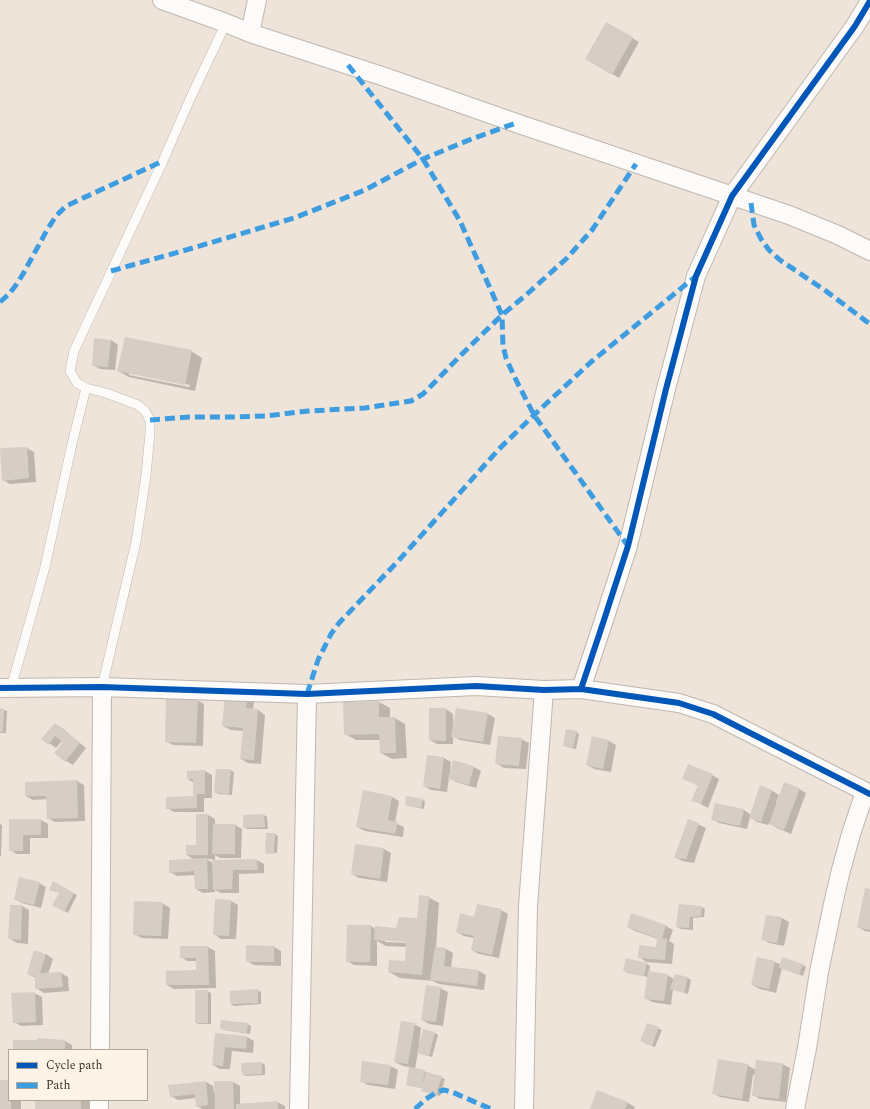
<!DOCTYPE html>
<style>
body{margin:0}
#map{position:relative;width:870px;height:1109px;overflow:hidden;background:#eee4d9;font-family:Spectral,serif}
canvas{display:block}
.legend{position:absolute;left:8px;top:1049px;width:140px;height:52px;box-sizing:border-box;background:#fef3e7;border:1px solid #aea59b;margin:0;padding:5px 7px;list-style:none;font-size:12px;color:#362f28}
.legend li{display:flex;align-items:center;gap:8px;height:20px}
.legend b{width:20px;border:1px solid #aea59b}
</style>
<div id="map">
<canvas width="870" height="1109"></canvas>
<ul class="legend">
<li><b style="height:5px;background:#0057b8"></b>Cycle path</li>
<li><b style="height:5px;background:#3e9de0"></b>Path</li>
</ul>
</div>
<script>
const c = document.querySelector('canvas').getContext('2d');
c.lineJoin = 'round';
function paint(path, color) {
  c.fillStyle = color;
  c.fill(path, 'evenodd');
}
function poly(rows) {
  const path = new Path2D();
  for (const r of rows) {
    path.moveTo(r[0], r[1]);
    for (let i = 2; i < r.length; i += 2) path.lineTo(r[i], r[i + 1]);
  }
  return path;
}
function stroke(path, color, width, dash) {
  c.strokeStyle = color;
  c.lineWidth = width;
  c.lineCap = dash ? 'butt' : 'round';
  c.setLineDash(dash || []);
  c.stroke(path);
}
const shadow = poly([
 [606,23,639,42,619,78,586,59],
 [111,340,118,345,115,370,100,369,93,365],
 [191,351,202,358,195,391,129,377,118,371],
 [129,373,190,385,189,387,129,375],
 [27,448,34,452,36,482,10,484,3,480],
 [247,697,254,702,253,710,258,710,265,715,261,764,248,763,241,759,244,731,231,730,223,726],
 [197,700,204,704,203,746,173,745,166,741],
 [379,702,390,708,390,718,395,718,405,724,407,758,392,759,381,753,381,740,356,740,345,734],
 [0,709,4,710,7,711,6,733,0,733],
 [430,709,446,709,453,714,453,724,488,714,495,718,490,745,460,740,453,736,453,744,437,744,430,740],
 [55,724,62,728,86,748,73,765,66,761,56,753,64,742,62,741,56,748,43,739],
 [576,732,579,734,576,749,567,747,564,745],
 [593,737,609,741,616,745,611,772,594,769,587,765],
 [521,739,529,743,526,769,504,768,496,763],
 [444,758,451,762,450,770,451,770,454,761,474,767,481,771,476,788,456,782,449,778,447,792,431,790,424,786],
 [230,770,234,772,232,795,218,794,215,792],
 [205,771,212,775,212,798,204,798,204,812,174,812,167,808,194,797,194,783,188,779],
 [712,775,719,779,708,808,693,800,699,786,683,778],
 [77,781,84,785,85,821,55,822,48,818,48,799,33,800,26,796],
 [799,789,806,793,791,834,777,828,769,823,768,825,757,822,750,817,747,829,719,823,712,819,715,804,744,810,751,815,771,790,779,795,776,802,778,803],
 [392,797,399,801,395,823,404,827,403,837,365,831,357,827],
 [422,800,425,801,424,809,409,806,406,804],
 [197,815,208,815,215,819,215,825,235,825,242,829,241,858,220,858,215,855,215,860,257,860,264,864,264,873,239,874,239,893,221,893,215,890,215,892,203,893,196,889,196,875,177,876,170,872,195,860,187,855,197,846],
 [206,859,213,859,213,863],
 [264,815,267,817,268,829,247,829,244,827,244,816],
 [10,820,41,820,48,824,48,838,30,838,30,854,17,854,10,850],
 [689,820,706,828,694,863,682,861,675,857],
 [0,824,2,825,1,856,0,856],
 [275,834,278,836,277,853,268,852,268,854,266,853],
 [356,845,384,849,391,853,387,882,359,878,352,874],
 [39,883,46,887,41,908,22,903,15,899],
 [53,883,77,895,68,913,53,905,60,893,50,890],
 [870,890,870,932,865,931,858,927],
 [428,897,439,903,436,948,446,949,453,953,451,968,479,971,486,975,484,990,439,984,433,981,400,978,389,972,406,962,407,947,386,946,377,941,377,966,354,965,347,961,371,926,376,930,396,929,418,919],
 [385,940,411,941,411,943,385,942],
 [216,900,231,901,238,905,236,939,221,939,214,934],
 [162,903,170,908,168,939,142,938,134,934],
 [11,906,22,906,29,910,28,944,17,943,10,939],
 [702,907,705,909,704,917,693,918,693,930,681,929,677,927],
 [501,910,508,914,499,958,479,954,472,950,474,938,464,936,457,932,475,918],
 [632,915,666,926,673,930,669,941,674,944,672,964,646,962,639,957,657,948,658,939,635,931,628,927],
 [782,918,789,922,784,946,769,943,762,939],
 [247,946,274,947,281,951,281,966,254,965,247,961],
 [208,947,215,951,216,988,174,989,167,985,197,971,197,961,188,961,181,957],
 [46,954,53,959,48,974,61,973,68,977,69,991,44,993,36,988,36,978,28,974],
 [758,958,775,962,781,965,803,965,806,967,803,976,782,968,776,993,760,989,752,985],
 [627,959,647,964,650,966,649,972,667,975,674,979,675,975,688,978,691,980,688,994,673,989,671,1005,652,1002,645,998,648,977,628,973,624,971],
 [440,988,448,992,443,1026,429,1024,422,1020],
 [257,990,261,992,261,1004,234,1006,231,1004],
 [207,991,211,993,211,1024,199,1024,196,1023],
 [34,993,42,997,43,1025,21,1026,14,1022],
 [247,1024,251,1026,250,1034,224,1030,221,1028],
 [414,1024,421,1028,419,1044,420,1044,435,1033,438,1035,432,1057,421,1054,418,1052,415,1069,424,1071,445,1079,440,1096,425,1092,422,1091,422,1088,410,1086,407,1084,410,1067,403,1066,395,1062],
 [648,1024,662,1030,655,1047,644,1043],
 [216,1034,247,1037,254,1041,253,1053,232,1051,230,1069,220,1069,213,1065],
 [14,1041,65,1041,72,1045,72,1050,14,1050],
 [262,1063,265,1065,265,1075,246,1076,243,1074],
 [782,1064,790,1068,786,1102,760,1099,753,1095,755,1075,753,1075,749,1102,720,1097,713,1093,747,1065,756,1070],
 [390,1066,398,1070,395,1089,368,1085,361,1081],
 [0,1081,9,1081,9,1100,21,1100,21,1109,0,1109],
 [206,1082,213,1086,214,1092,233,1082,240,1086,240,1104,277,1102,285,1106,285,1109,202,1109,197,1106,196,1098,178,1100,171,1096],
 [36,1100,91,1100,91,1109,36,1109],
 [628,1103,635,1107,634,1109,591,1109]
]);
const building = poly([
 [606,22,633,37,612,75,585,59],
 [125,337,192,350,185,385,117,371],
 [94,338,111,340,108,367,92,366],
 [27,447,29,478,2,481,0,448],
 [225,695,247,696,246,708,258,709,254,760,240,759,243,728,222,726],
 [166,698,198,699,196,743,165,742],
 [379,701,379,717,395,717,396,753,380,753,379,734,344,735,343,702],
 [0,708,4,709,3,732,0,732],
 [429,708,446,708,446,741,429,740],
 [456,708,488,713,483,742,451,737],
 [55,723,80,743,65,762,54,753,63,742,55,736,48,745,41,739],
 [566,729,577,731,573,748,563,746],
 [498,736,522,738,519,766,495,764],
 [592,736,609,740,603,769,586,765],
 [427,755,444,757,440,789,423,786],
 [453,760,474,766,469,785,448,779],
 [688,764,713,774,701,804,691,801,698,785,682,779],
 [216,769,231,769,229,794,214,793],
 [205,770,205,794,197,794,197,808,166,809,166,797,193,796,193,779,187,779,187,771],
 [77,780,78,818,47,819,46,796,25,796,25,782],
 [784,782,800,788,784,830,769,824],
 [760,785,772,790,761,822,749,818],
 [363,790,392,796,388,820,398,822,395,834,356,827],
 [406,796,423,799,421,808,405,805],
 [715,803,744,809,740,826,711,820],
 [196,814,208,814,208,855,186,855,186,845,196,845],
 [264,814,265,827,243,828,243,815],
 [9,819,41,819,41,835,23,835,23,851,9,851],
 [688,819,699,823,686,859,674,858],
 [213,824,235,824,235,854,212,854],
 [266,833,275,833,274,854,265,853],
 [355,844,384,848,380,879,351,874],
 [207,858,208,889,195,889,194,871,169,873,169,860],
 [257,859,258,870,233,870,232,889,213,890,212,860],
 [19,877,40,882,34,905,14,900],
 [53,881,74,893,64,912,52,905,59,893,49,890],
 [865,888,870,889,870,930,857,927],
 [419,895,429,896,422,975,388,972,389,960,405,961,406,942,374,940,375,926,396,928,399,917,417,918],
 [215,899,231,900,229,936,213,935],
 [134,901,163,902,161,936,133,935],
 [477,904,502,909,492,955,471,950,474,936,456,932,460,913,474,917],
 [679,904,702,906,701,916,690,917,689,928,676,927],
 [10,905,22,905,21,940,8,939],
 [631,913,666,925,662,938,667,939,665,960,638,958,639,945,656,947,657,938,627,927],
 [766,915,782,917,777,943,761,940],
 [347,925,371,925,370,962,346,962],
 [246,945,274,946,274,962,246,962],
 [180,946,208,946,209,985,166,985,166,971,196,970,196,958,180,958],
 [435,947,446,948,444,966,479,970,477,986,430,980],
 [34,950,46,954,40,973,61,972,63,987,35,989,35,976,27,974],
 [757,957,775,961,769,989,751,985],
 [782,957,803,964,799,975,779,968],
 [626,958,647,963,644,976,623,971],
 [648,971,668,974,664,1001,644,999],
 [675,974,688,977,684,993,670,989],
 [426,985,441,987,436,1022,421,1020],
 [258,989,258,1003,230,1004,230,991],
 [195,990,208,990,208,1023,195,1023],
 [35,992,36,1022,13,1023,11,993],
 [221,1020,248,1023,247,1033,220,1029],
 [401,1021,415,1023,408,1064,394,1062],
 [647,1023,659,1027,652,1046,640,1041],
 [423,1029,435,1032,429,1056,417,1053],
 [215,1033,247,1036,246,1049,225,1047,223,1066,212,1065],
 [37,1038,65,1040,65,1050,13,1050,13,1040,36,1040,36,1044],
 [718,1059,748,1064,742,1099,712,1094],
 [756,1060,783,1063,779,1099,752,1096],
 [362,1061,391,1065,388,1085,360,1082],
 [262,1062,262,1074,242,1075,241,1063],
 [409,1067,425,1070,422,1088,406,1085],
 [426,1072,442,1076,436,1095,421,1091],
 [0,1080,9,1080,9,1100,11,1100,11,1109,0,1109],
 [206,1081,208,1105,196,1107,195,1094,170,1097,168,1085],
 [214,1081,233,1081,234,1109,215,1109],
 [597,1090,628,1102,625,1109,590,1109],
 [35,1100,81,1100,81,1109,35,1109],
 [278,1101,278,1109,236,1109,236,1104]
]);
const lane = poly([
 [102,687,136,542,146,475,150,433,150,420,145,411,138,405,106,393,86,388,77,383,70,371,74,351,163,161,190,99,226,23],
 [11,688,45,567,72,444,86,388]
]);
const street = poly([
 [162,0,226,23,250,33,382,76,516,123,789,215,838,235,870,251],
 [250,33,257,0],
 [0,688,102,687,307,694,476,686,544,690,581,689,679,703,713,714,870,794],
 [581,689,603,623,628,546,666,389,696,276,732,196,855,26,870,1],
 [100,1050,102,687],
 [99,1109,99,1100],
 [299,1109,307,694],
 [524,1109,528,906,544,690],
 [795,1109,807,1048,819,972,833,904,841,870,851,834,865,792]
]);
const quiet = poly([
 [348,65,423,159,460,221,502,315,503,346,506,358,514,376,534,415,628,546],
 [751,203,754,225,761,239,769,250,780,260,826,291,870,324],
 [111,271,186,250,294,218,365,190,423,159,469,140,516,123],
 [0,302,9,294,16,285,23,274,47,230,56,216,66,206,163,161],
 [150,420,189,417,232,417,266,416,308,411,365,408,411,401,423,394,431,386,461,355,502,315,526,295,567,258,592,230,636,164],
 [307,694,318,660,331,634,339,623,399,560,457,496,499,449,534,415,591,362,695,277],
 [415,1109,426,1099,437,1092,444,1090,452,1092,491,1109]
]);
const cycleway = poly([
 [0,688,102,687,307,694,476,686,544,690,581,689,679,703,713,714,870,794],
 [581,689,603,623,628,546,666,389,696,276,732,196,855,26,870,1]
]);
paint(shadow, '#0003');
paint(building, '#d6cec5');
stroke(lane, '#bfb7af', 10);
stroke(street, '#bfb7af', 20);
stroke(lane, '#fcfbf9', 9);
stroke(street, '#fcfbf9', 18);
stroke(quiet, '#3e9de0', 5, [10, 5]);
stroke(cycleway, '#0057b8', 6);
</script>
